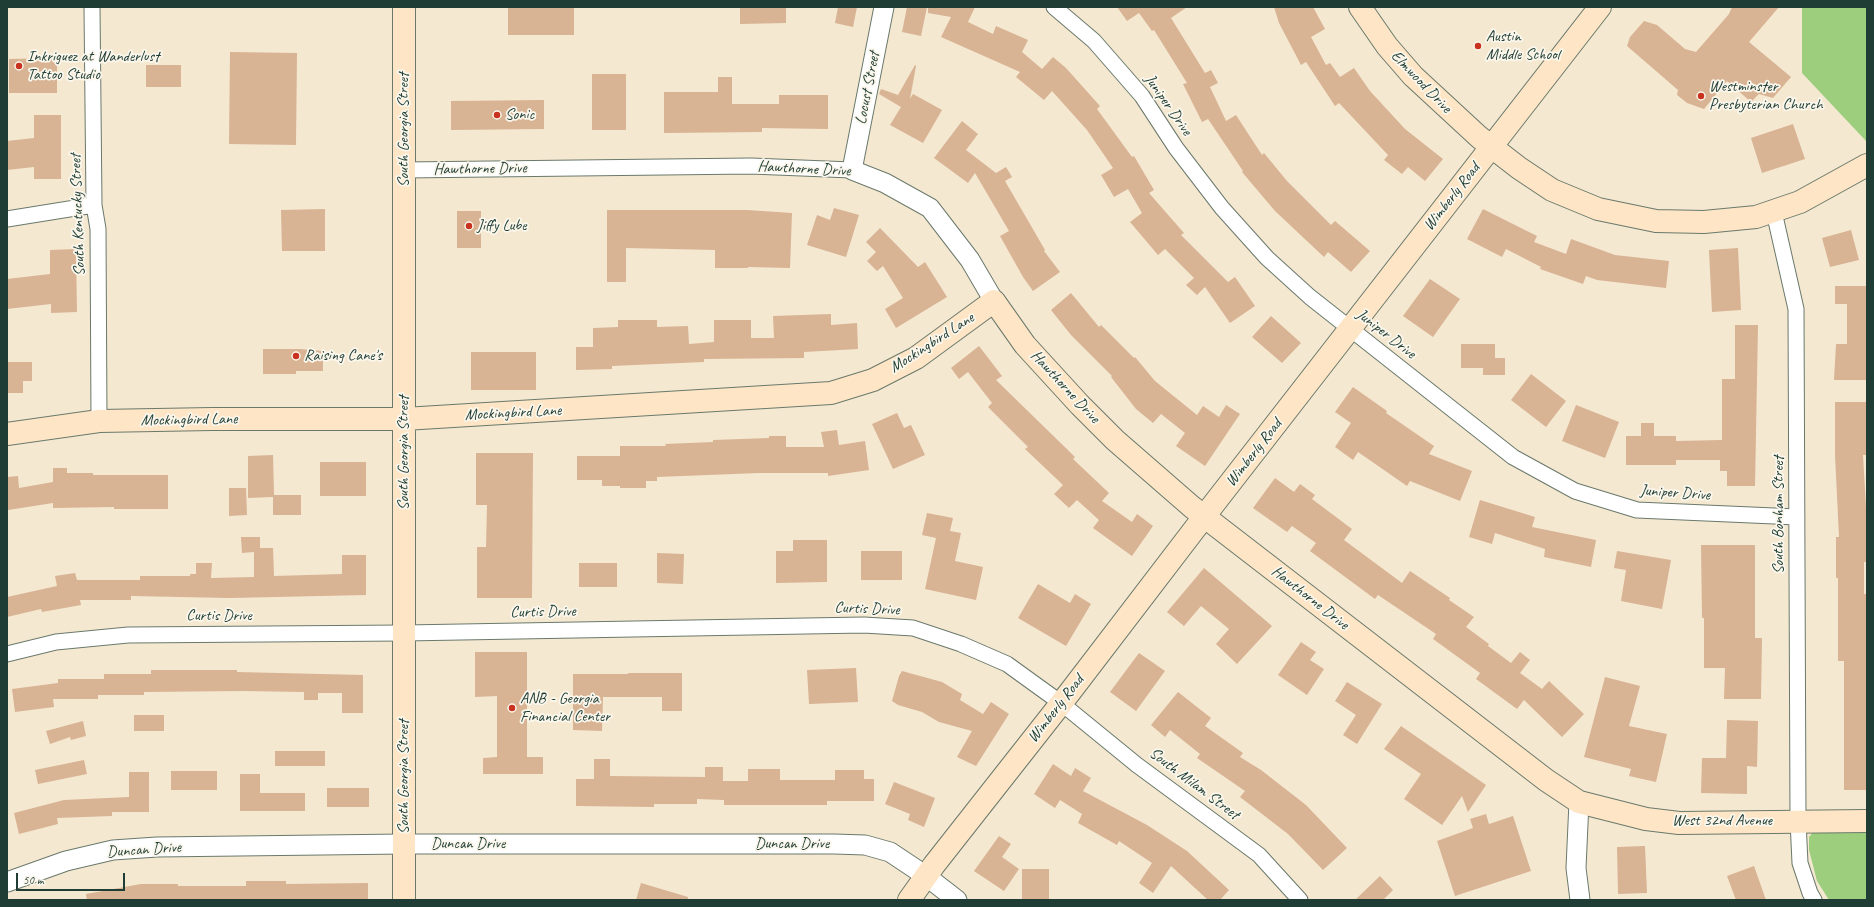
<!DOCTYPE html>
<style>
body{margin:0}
#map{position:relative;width:1874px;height:907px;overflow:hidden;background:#f5e8d1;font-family:Caveat,sans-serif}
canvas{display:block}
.frame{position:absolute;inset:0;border:8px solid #1f3d34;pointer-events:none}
.scale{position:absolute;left:16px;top:873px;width:109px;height:18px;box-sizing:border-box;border:2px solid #1f3d34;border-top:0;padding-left:5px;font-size:12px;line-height:14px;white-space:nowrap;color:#1f3d34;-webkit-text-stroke:3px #fbf7ec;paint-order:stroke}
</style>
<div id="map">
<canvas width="1874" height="907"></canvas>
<div class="frame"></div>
<div class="scale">50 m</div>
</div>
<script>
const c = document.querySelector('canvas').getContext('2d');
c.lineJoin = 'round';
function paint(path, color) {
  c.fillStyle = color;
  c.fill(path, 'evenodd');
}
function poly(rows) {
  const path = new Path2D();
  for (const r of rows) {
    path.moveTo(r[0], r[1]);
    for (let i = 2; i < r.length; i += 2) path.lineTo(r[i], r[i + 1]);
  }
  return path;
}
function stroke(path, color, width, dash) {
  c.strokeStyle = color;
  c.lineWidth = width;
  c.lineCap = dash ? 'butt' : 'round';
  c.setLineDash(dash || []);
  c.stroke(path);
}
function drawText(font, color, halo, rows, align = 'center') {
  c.font = font + ' Caveat,sans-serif';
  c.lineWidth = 3.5;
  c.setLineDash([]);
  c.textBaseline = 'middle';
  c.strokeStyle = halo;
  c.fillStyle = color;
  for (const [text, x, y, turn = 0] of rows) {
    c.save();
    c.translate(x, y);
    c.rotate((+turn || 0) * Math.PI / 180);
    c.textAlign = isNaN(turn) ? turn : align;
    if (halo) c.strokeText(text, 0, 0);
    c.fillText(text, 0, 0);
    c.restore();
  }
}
const green = poly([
 [1802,7,1867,7,1867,142,1802,73],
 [1815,830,1867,830,1867,900,1829,900,1817,881,1809,850,1809,837]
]);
const building = poly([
 [508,7,574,7,574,35,508,35],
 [740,7,786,7,786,23,740,24],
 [838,7,857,7,853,27,835,23],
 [907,7,927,7,921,36,902,32],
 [928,7,975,7,968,22,993,34,996,26,1028,40,1022,52,1042,69,1053,57,1066,68,1100,106,1097,109,1132,157,1134,156,1154,190,1149,193,1184,233,1181,235,1228,282,1235,277,1255,306,1230,323,1205,287,1197,295,1186,285,1194,278,1165,249,1158,255,1130,222,1142,213,1128,189,1114,197,1101,175,1113,168,1087,130,1052,91,1044,100,1016,77,1020,72,941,37,951,17,928,13],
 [1117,7,1187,7,1171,18,1205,73,1211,70,1218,83,1210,87,1226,121,1236,115,1262,155,1264,153,1287,181,1331,225,1335,221,1370,251,1351,272,1328,252,1324,257,1275,211,1242,172,1243,171,1208,119,1202,122,1183,84,1187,83,1154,30,1152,31,1139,13,1127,21],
 [1274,7,1313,7,1325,29,1311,37,1326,65,1330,63,1340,77,1354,68,1370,91,1405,129,1443,159,1425,181,1408,167,1402,174,1384,160,1388,155,1339,103,1335,106,1306,62,1301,65,1279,23],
 [1732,7,1779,7,1749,42,1791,77,1773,98,1759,94,1751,102,1727,81,1704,109,1687,103,1677,95,1678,90,1627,46,1630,37,1644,21,1657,25,1685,49,1696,52,1729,14],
 [230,52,297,53,296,145,229,144],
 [57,58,57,93,9,93,9,59],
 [146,65,181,65,181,87,146,87],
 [915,65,916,66,910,99,913,94,942,110,923,143,890,125,901,107,879,94,881,89,898,95],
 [592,74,626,74,626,130,592,130],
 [718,77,732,77,732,104,779,104,779,95,828,95,828,129,762,128,762,132,664,133,664,92,718,92],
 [544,100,544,129,451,130,451,101],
 [34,115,61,115,61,179,34,179,34,167,7,170,7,141,34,138],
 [962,121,978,134,966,150,996,173,1006,167,1012,177,1005,181,1045,250,1044,251,1060,272,1033,291,1023,277,1000,236,1009,231,975,173,968,183,934,158],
 [1793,124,1805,159,1762,173,1751,138],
 [834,208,859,215,846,257,807,245,817,215,830,220],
 [325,209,325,251,282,251,281,210],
 [1483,209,1537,236,1534,242,1566,254,1571,239,1615,255,1669,261,1666,288,1597,280,1586,276,1583,284,1540,269,1541,267,1506,249,1502,257,1467,239],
 [607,210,747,210,792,213,790,268,748,267,748,268,715,268,715,250,626,248,626,282,607,282],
 [457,211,481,211,481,248,457,248],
 [880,228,918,267,925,262,947,297,896,328,885,309,903,298,883,266,877,271,867,261,876,252,866,242],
 [1851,230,1859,260,1830,267,1822,238],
 [1738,248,1741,310,1712,312,1709,250],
 [76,249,77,312,51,313,51,304,7,309,7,279,50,274,50,250],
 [1430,279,1460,299,1433,337,1403,316],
 [1835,286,1867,286,1867,380,1834,380,1836,344,1847,344,1847,304,1835,304],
 [1071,293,1099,327,1101,325,1134,358,1135,357,1155,381,1197,415,1203,406,1219,417,1226,405,1240,414,1205,466,1176,446,1185,433,1161,414,1153,423,1136,409,1111,377,1112,376,1071,335,1051,310],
 [831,314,831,325,857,323,858,349,804,352,804,358,704,359,704,362,612,366,612,369,576,370,576,347,593,347,593,328,618,327,618,320,657,320,657,327,688,326,689,344,714,342,714,320,751,320,751,338,774,338,773,316],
 [1271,316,1301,343,1282,363,1252,337],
 [1735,325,1758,325,1755,486,1727,486,1727,471,1720,471,1720,460,1676,460,1676,465,1626,465,1626,436,1641,436,1641,423,1654,423,1654,436,1676,436,1676,441,1722,440,1722,379,1735,379],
 [1461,344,1495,344,1495,358,1505,358,1505,375,1483,375,1483,368,1461,368],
 [979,346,1002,376,996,380,1075,457,1073,459,1109,493,1102,501,1132,522,1137,514,1153,526,1132,556,1093,528,1099,520,1077,500,1069,508,1054,494,1063,485,1025,449,1028,447,988,407,992,403,968,372,959,379,951,368],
 [263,349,300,349,323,351,323,371,296,371,296,374,263,374],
 [471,352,536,352,536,390,471,390],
 [7,362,32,362,32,381,23,381,23,393,7,393],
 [1531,374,1566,401,1546,427,1511,400],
 [1353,387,1387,411,1386,413,1434,446,1429,454,1472,471,1460,501,1410,481,1407,486,1358,452,1353,460,1335,447,1351,423,1335,412],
 [1835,402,1867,402,1867,455,1863,455,1867,525,1867,562,1864,562,1864,594,1866,594,1867,790,1844,790,1844,661,1838,661,1838,578,1836,578,1836,537,1839,537,1835,455],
 [1576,405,1619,422,1605,458,1562,441],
 [897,413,904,428,911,425,925,455,893,469,872,424],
 [837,430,839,445,865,441,869,470,828,476,828,473,759,473,657,477,657,481,646,481,646,488,620,488,620,486,602,486,602,480,577,480,577,456,620,456,620,446,666,446,665,444,713,442,713,440,769,438,769,436,786,436,786,447,824,447,821,432],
 [476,453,533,453,532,598,477,598,477,547,486,547,487,505,476,505],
 [273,455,274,495,301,495,301,515,273,515,273,497,248,498,248,456],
 [320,462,366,462,366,496,320,496],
 [53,468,67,468,67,473,93,473,93,475,168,475,168,509,114,509,114,507,53,508,53,503,8,510,7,477,18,476,19,488,53,482],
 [1275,478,1294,492,1300,484,1315,495,1312,499,1352,529,1344,540,1402,583,1410,571,1450,598,1449,600,1474,617,1466,627,1489,644,1488,646,1511,663,1520,652,1530,660,1520,673,1542,689,1549,681,1584,714,1562,737,1524,700,1517,709,1476,679,1480,673,1433,639,1436,634,1378,595,1375,599,1310,551,1316,543,1292,526,1287,532,1253,508],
 [229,488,246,488,247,515,229,516],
 [1480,500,1535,517,1532,527,1596,540,1591,567,1544,557,1545,549,1495,533,1492,544,1469,537],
 [927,513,953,518,950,531,961,533,955,561,983,567,976,600,925,589,936,538,922,535],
 [241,537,260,537,260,548,273,548,274,576,342,574,342,555,366,555,366,595,230,598,131,596,131,600,80,600,81,605,42,612,41,609,7,617,7,597,57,586,55,576,75,573,77,580,140,580,140,576,190,576,190,574,196,574,196,563,212,563,211,578,254,577,254,552,242,553],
 [793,540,827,540,827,582,776,583,776,551,793,551],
 [1701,545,1755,545,1755,638,1762,638,1761,699,1724,699,1725,668,1704,668,1704,618,1702,618],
 [861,551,902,551,902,580,861,580],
 [1617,551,1671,560,1662,609,1621,601,1626,570,1614,568],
 [657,553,684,554,683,584,657,583],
 [579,563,617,563,617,587,579,587],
 [1204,568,1272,626,1237,664,1216,644,1229,629,1201,606,1184,626,1167,612],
 [1038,584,1070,603,1075,594,1091,604,1066,646,1018,618],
 [1301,642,1316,652,1310,660,1324,669,1307,695,1278,675],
 [475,652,527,652,527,757,543,757,543,774,483,774,483,758,497,757,497,696,475,697],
 [1139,653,1165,671,1136,711,1110,692],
 [856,668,858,702,809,704,807,670],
 [151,670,237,670,237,672,363,675,363,713,342,713,342,693,318,693,318,700,304,700,304,692,243,691,144,692,144,695,98,695,98,699,53,699,54,707,15,712,12,689,58,683,58,679,104,679,104,674,151,674],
 [902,671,942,682,962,694,960,700,983,714,991,702,1009,714,976,766,957,757,972,731,939,722,922,712,898,705,892,701,899,676],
 [628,673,682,673,682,711,662,711,662,697,603,697,602,731,573,730,573,674,628,674],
 [1605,677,1640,686,1629,726,1667,734,1656,782,1629,776,1631,769,1584,757],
 [1347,682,1382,704,1357,744,1343,735,1356,715,1335,701],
 [1178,692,1211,718,1205,726,1243,753,1240,757,1261,770,1306,805,1347,848,1323,870,1288,834,1240,797,1245,791,1197,758,1200,754,1170,730,1165,737,1151,725],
 [134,715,164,715,164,731,134,731],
 [1727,720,1758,721,1757,767,1747,766,1747,794,1701,793,1702,758,1726,758],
 [83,721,86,736,71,740,70,737,50,744,46,731],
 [1401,726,1486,785,1468,812,1462,796,1442,825,1404,799,1421,774,1384,749],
 [275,751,325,751,325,766,275,766],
 [594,759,610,759,610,776,705,777,705,767,723,767,723,781,748,781,748,769,780,769,780,780,835,780,835,770,864,770,864,779,874,779,874,801,827,801,827,805,724,805,724,800,697,799,697,804,654,804,654,807,576,806,576,779,594,779],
 [84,760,87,774,38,784,35,770],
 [1053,764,1071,776,1075,768,1091,778,1083,791,1147,825,1187,851,1229,890,1220,900,1208,900,1171,866,1153,893,1139,883,1152,863,1119,841,1117,845,1078,823,1082,814,1060,800,1055,808,1034,794],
 [171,771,217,771,217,790,171,790],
 [129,772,149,772,149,812,112,812,112,816,57,818,58,824,19,834,14,813,64,800,129,797],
 [240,774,260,774,260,793,305,793,305,811,240,811],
 [894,782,935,798,924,827,908,820,910,814,885,804],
 [327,788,369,788,369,807,327,807],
 [1486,814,1489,824,1513,816,1531,871,1455,896,1437,841,1473,828,1470,819],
 [999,836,1011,844,1002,857,1019,869,1004,891,974,871],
 [1645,846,1647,893,1618,894,1617,847],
 [1754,866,1766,900,1736,900,1727,876],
 [1022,869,1049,869,1049,900,1022,900],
 [1380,876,1393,890,1383,900,1355,900],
 [246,881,286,881,286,884,368,883,368,900,87,900,86,894,141,884,178,884,178,886,246,886],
 [641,883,688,897,688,900,636,900]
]);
const minor = poly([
 [92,7,94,205,98,229,99,421],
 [1054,7,1094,41,1142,96,1176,148,1222,208,1267,258,1310,297,1513,457,1575,491,1637,510,1797,517],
 [404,170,751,166,852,170],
 [1774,212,1796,309,1798,821,1800,863,1810,893,1814,900],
 [7,219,94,205],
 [7,654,56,642,128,635,404,633,864,625,913,628,961,644,1007,664,1061,703,1137,765,1259,855,1300,900]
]);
const tertiary = poly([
 [884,7,852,170,885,183,930,208,970,260,994,301],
 [1579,802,1576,868,1580,900],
 [7,882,66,861,113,850,157,847,404,844,834,844,865,845,890,852,926,876,957,900]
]);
const secondary = poly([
 [404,7,404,900],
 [1360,7,1387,46,1413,76,1479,137,1519,168,1552,190,1598,209,1656,221,1704,222,1756,217,1800,202,1867,165],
 [7,434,99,421,212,419,404,419,831,393,873,380,916,358,994,301,1025,345,1080,405,1115,440,1192,507,1546,780,1579,802,1646,819,1679,823,1867,821],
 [909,900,934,865,1070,692,1213,505,1600,7]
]);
const markers = [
 [1478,46,4,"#c8321e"],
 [19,66,4,"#c8321e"],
 [1701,96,4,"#c8321e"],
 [497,115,4,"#c8321e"],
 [469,226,4,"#c8321e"],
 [296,356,4,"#c8321e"],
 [512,708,4,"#c8321e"]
];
const poiNames = [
 ["Austin",1486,37],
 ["Middle School",1486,55],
 ["Inkriguez at Wanderlust",27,57],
 ["Tattoo Studio",27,75],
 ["Westminster",1709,87],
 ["Presbyterian Church",1709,105],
 ["Sonic",505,115],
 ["Jiffy Lube",477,226],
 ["Raising Cane's",304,356],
 ["ANB - Georgia",520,699],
 ["Financial Center",520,717]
];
const streetNames = [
 ["Elmwood Drive",1421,82,46],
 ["Locust Street",868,88,-79],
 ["Juniper Drive",1168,105,55],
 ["South Georgia Street",404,130,-90],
 ["Hawthorne Drive",480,169,-1],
 ["Hawthorne Drive",804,169,3],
 ["Wimberly Road",1452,197,-52],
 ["South Kentucky Street",78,215,-92],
 ["Juniper Drive",1386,334,38],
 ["Mockingbird Lane",932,343,-33],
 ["Hawthorne Drive",1065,387,47],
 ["Mockingbird Lane",513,413,-3],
 ["Mockingbird Lane",189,420,-1],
 ["South Georgia Street",404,453,-90],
 ["Wimberly Road",1254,453,-52],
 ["Juniper Drive",1675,493,4],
 ["South Bonham Street",1779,515,-90],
 ["Hawthorne Drive",1310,598,38],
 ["Curtis Drive",867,609,2],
 ["Curtis Drive",543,612,-1],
 ["Curtis Drive",219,616],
 ["Wimberly Road",1056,709,-52],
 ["South Georgia Street",404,777,-90],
 ["South Milam Street",1194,784,37],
 ["West 32nd Avenue",1722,821],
 ["Duncan Drive",468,844],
 ["Duncan Drive",792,844],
 ["Duncan Drive",144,850,-4]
];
paint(green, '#9cce7e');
paint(building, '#d8b394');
stroke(minor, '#6a796b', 17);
stroke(tertiary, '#6a796b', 21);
stroke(secondary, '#6a796b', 24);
stroke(minor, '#fff', 15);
stroke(tertiary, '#fff', 19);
stroke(secondary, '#fde5c5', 22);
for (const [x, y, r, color] of markers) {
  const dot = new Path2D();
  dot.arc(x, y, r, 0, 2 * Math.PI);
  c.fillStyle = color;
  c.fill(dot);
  stroke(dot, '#fbf7ec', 1.5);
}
drawText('16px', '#1f3d34', '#fbf7ec', poiNames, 'left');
drawText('16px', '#1f3d34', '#fbf7ec', streetNames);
</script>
